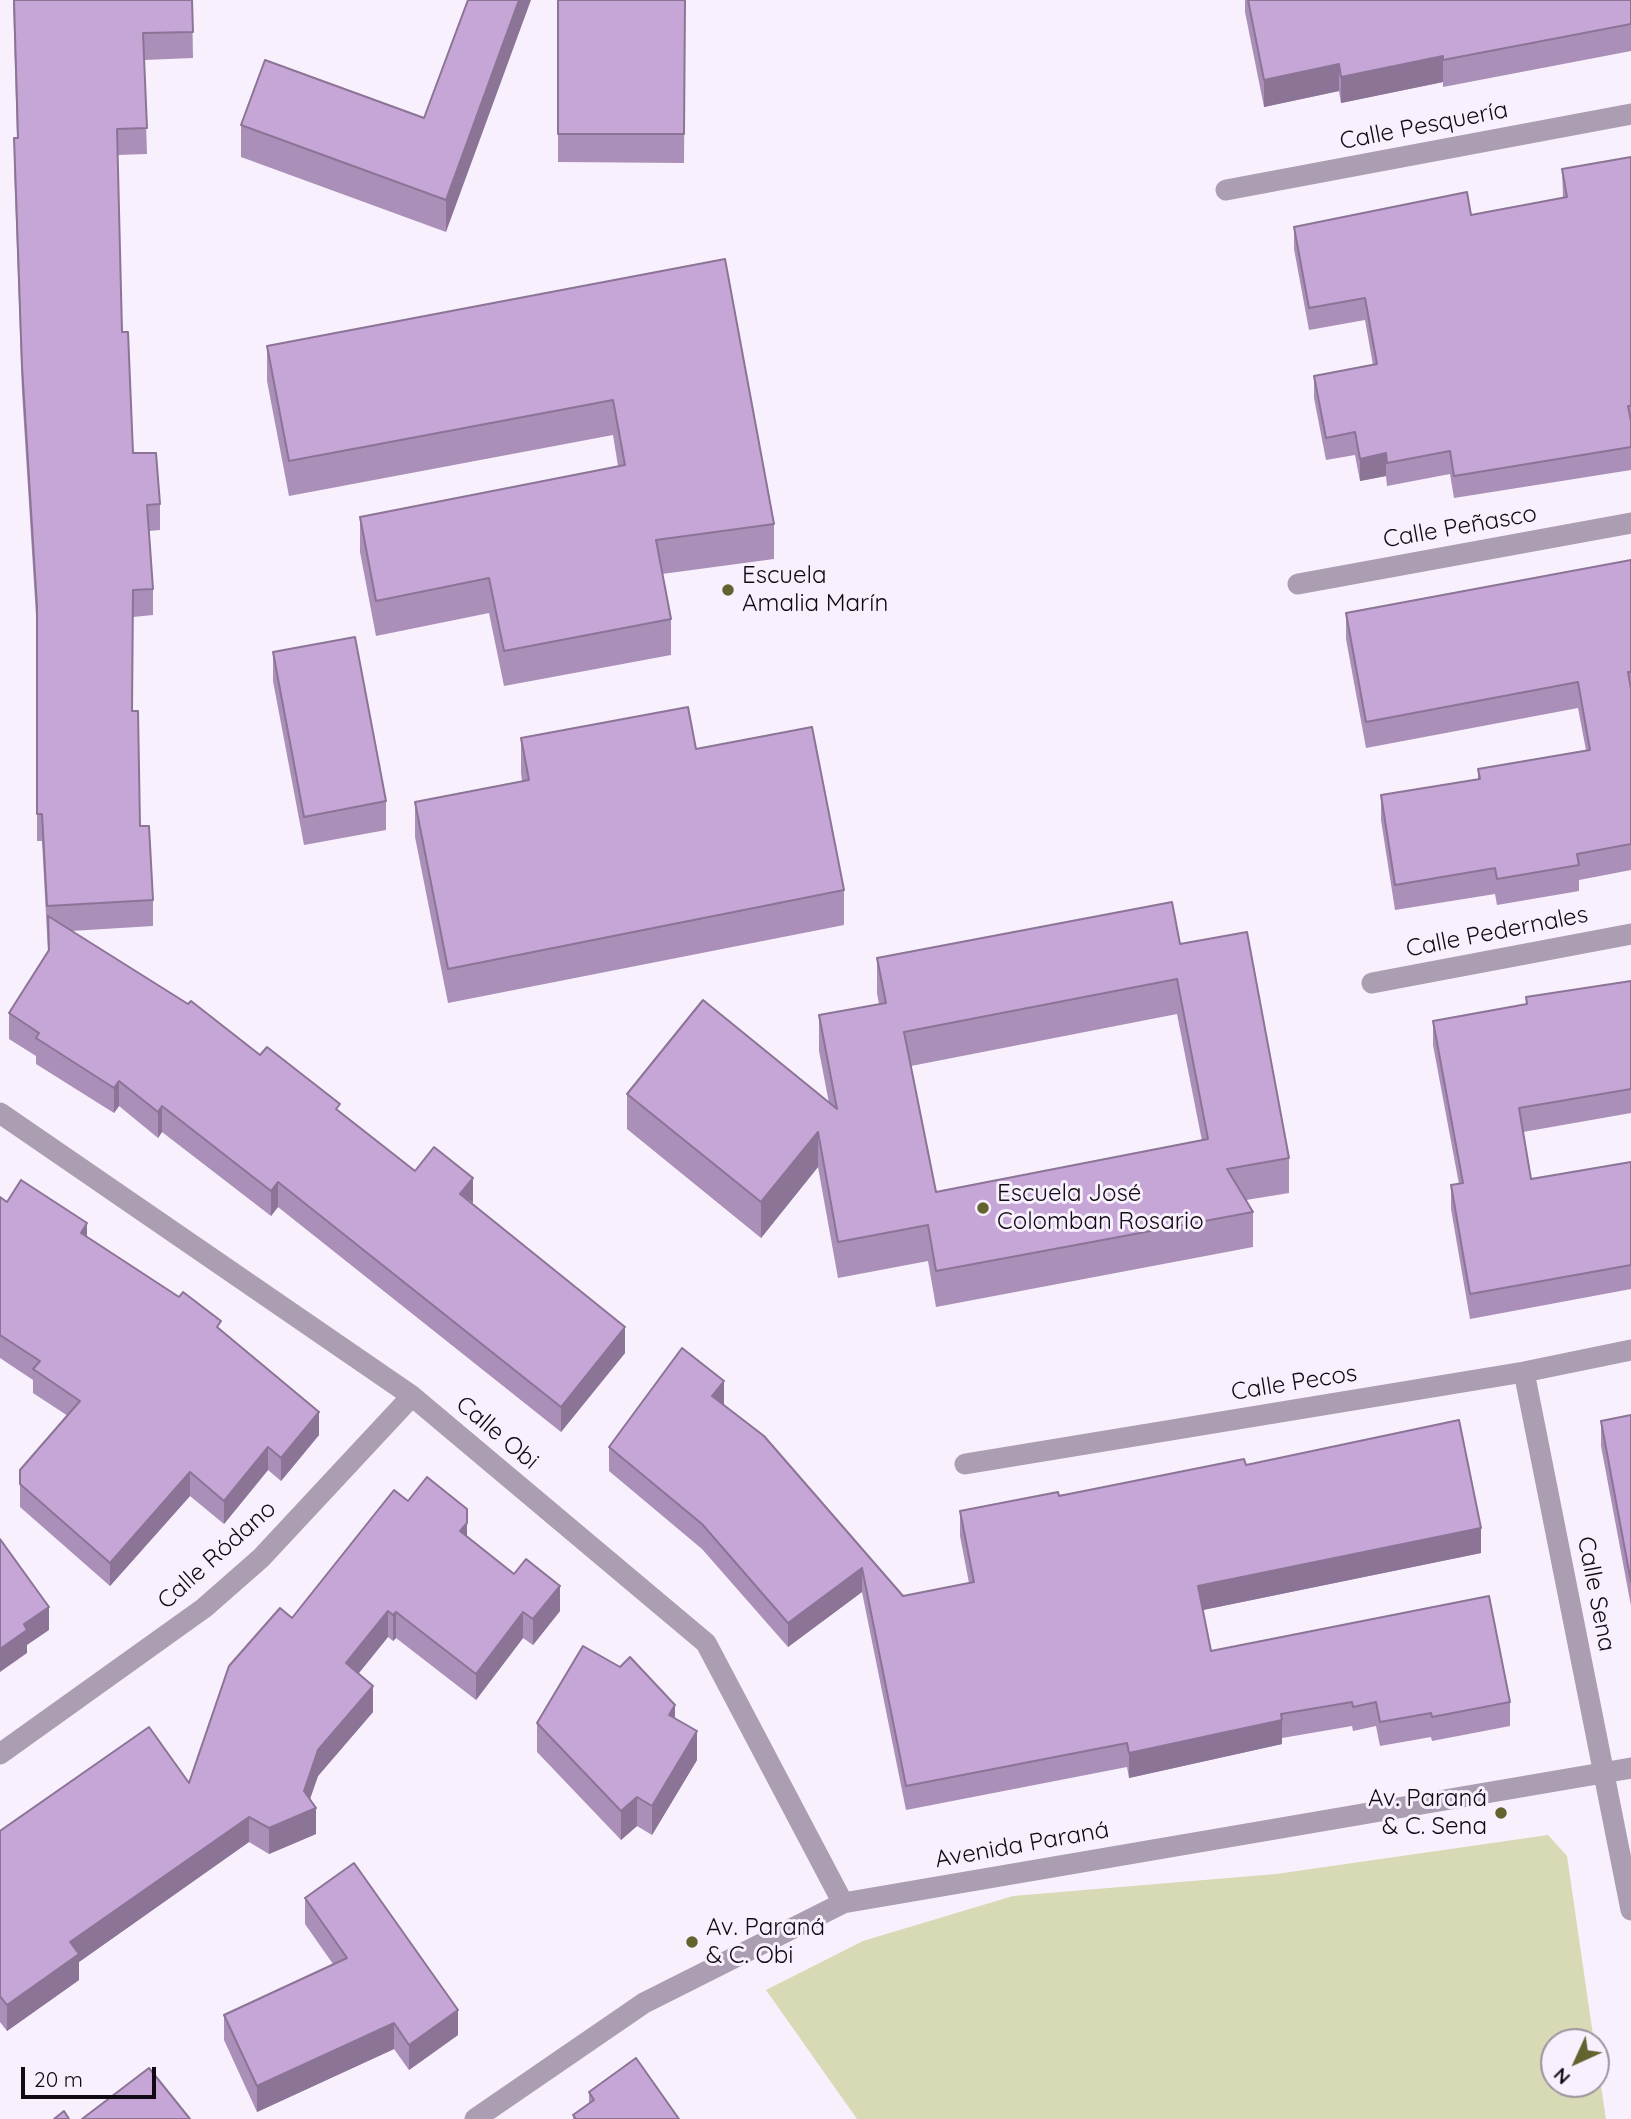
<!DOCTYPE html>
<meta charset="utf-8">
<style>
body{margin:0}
#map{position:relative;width:1631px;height:2119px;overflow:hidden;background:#f8f0fc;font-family:Quicksand,sans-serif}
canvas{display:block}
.north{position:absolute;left:1540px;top:2028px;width:70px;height:70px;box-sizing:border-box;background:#f8f0fc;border:2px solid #9c949f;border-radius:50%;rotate:225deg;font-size:19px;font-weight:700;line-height:28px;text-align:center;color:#110a14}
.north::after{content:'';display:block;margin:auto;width:24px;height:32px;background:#636330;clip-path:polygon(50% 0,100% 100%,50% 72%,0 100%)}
.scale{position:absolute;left:21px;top:2067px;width:135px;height:32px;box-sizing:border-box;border:4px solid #110a14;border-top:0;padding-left:9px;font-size:21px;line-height:24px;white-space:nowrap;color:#110a14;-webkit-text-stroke:5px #f8f0fc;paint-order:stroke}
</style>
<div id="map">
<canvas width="1631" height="2119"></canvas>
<div class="north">N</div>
<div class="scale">20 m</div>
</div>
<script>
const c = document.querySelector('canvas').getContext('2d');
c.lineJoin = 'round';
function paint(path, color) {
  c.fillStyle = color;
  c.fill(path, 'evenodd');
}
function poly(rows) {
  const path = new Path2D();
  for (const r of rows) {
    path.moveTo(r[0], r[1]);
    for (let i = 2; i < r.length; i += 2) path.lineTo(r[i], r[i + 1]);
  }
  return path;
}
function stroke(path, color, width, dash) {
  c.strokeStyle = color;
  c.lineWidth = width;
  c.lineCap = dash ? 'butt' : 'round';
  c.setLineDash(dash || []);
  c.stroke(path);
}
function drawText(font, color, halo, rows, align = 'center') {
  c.font = font + ' Quicksand,sans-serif';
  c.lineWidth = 6;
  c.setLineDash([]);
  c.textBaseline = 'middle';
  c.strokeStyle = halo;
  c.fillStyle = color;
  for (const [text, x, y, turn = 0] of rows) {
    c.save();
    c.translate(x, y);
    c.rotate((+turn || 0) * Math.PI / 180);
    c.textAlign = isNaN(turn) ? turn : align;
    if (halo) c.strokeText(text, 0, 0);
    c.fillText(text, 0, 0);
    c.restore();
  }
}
const green = poly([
 [1548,1835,1567,1856,1594,2042,1554,2042,1554,2084,1596,2084,1596,2053,1606,2119,857,2119,766,1990,863,1941,1013,1896,1276,1874]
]);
const minor = poly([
 [1226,190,1631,114],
 [1298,584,1631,523],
 [1372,983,1631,934],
 [0,1113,412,1396,706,1643,843,1903],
 [1524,1372,1631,1910],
 [965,1464,1524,1372,1631,1350],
 [0,1754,204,1608,261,1558,412,1396],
 [475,2119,644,2003,843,1903,1631,1768]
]);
const wall = poly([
 [13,0,192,0,193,58,144,60,147,154,117,155,122,332,133,453,160,504,160,530,149,531,153,589,153,615,133,617,132,711,140,826,153,900,153,926,71,931,260,1055,340,1112,415,1171,472,1204,625,1353,561,1432,278,1207,271,1216,162,1132,158,1138,119,1106,114,1113,36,1064,36,1056,9,1039,9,1013,48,952,42,841,37,841,37,632,22,392,14,165,14,138,17,138],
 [468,0,446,232,241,157,241,125,424,118],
 [558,0,685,0,684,163,558,162],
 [1245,0,1631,0,1631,51,1443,87,1443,82,1341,103,1339,91,1264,107,1245,12],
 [1631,157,1631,470,1454,498,1450,474,1387,486,1386,476,1360,481,1355,455,1326,460,1314,398,1314,376,1373,365,1365,320,1309,330,1294,249,1294,227,1471,215,1563,198,1562,169],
 [725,259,774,524,774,559,662,574,671,619,671,655,504,686,489,613,376,636,360,552,360,517,618,466,613,435,289,496,267,381,267,346],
 [1631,560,1631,870,1579,880,1579,891,1497,905,1495,894,1395,910,1381,820,1381,795,1478,779,1478,769,1586,750,1578,708,1366,748,1346,639,1346,613],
 [273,652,386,801,386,830,304,845,273,681],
 [521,738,696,749,844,890,844,925,448,1003,415,837,415,802,522,781,521,773],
 [1180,944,1289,1158,1289,1193,1246,1200,1253,1212,1253,1247,936,1307,928,1261,838,1278,818,1167,761,1238,627,1129,627,1094,829,1103,819,1051,819,1015,879,1004,877,993,877,958],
 [1177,1014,1202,1141,936,1192,911,1066],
 [1631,981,1631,1113,1523,1132,1531,1179,1631,1162,1631,1289,1470,1319,1451,1209,1451,1185,1459,1184,1433,1045,1433,1021,1526,1004,1526,997],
 [0,1197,7,1202,87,1237,221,1330,319,1435,281,1481,268,1470,224,1524,190,1496,110,1586,20,1507,20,1470,68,1416,33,1393,33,1380,0,1358],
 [724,1405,903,1596,969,1583,960,1536,960,1511,1246,1465,1481,1553,1203,1610,1211,1651,1510,1702,1510,1726,1432,1741,1431,1737,1380,1746,1376,1726,1353,1731,1352,1726,1282,1738,1282,1744,1129,1778,1127,1767,906,1810,862,1592,788,1647,702,1549,609,1471,609,1447],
 [1631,1415,1631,1606,1601,1446,1601,1421],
 [408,1501,467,1536,560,1611,533,1645,523,1638,476,1700,396,1638,393,1641,388,1637,358,1674,373,1712,318,1776,310,1799,316,1834,269,1854,249,1842,79,1962,79,1980,7,2031,0,2022,0,1831,189,1783,292,1618],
 [675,1718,697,1760,652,1835,637,1826,621,1840,537,1752,537,1723],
 [305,1898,458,2035,409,2070,394,2049,257,2112,224,2040,224,2015,333,1964,305,1924],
 [589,2092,679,2119,573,2119,573,2115,589,2104]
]);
const shadedWall = poly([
 [519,0,531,0,446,232,446,200],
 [1443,56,1443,82,1341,103,1341,77],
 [1339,64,1339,91,1264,107,1264,80],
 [1386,453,1386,476,1360,481,1360,459],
 [119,1081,119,1106,114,1113,114,1088],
 [162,1106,162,1132,158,1138,158,1112],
 [818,1132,818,1167,761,1238,761,1202],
 [473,1178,473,1203,460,1194],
 [278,1182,278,1207,271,1216,271,1191],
 [87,1223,87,1246,81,1233],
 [625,1327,625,1353,561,1432,561,1407],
 [724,1381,724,1405,712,1396],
 [319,1412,319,1435,281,1481,281,1458],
 [268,1447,268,1470,224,1524,224,1501],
 [190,1472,190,1496,110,1586,110,1563],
 [467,1523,467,1549,460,1531],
 [1481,1528,1481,1553,1198,1611,1198,1586],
 [862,1568,862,1592,788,1647,788,1623],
 [560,1586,560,1611,533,1645,533,1619],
 [49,1607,49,1630,27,1645,27,1653,0,1672,0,1649,24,1624],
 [388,1611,388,1637,346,1689,346,1663],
 [396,1612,396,1638,393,1641,393,1615],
 [523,1612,523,1638,476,1700,476,1674],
 [373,1686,373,1712,318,1776,305,1813,316,1808,316,1834,269,1854,269,1828,304,1791,318,1750],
 [675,1705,675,1734,669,1715],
 [1282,1720,1282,1744,1129,1778,1129,1753],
 [697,1731,697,1760,652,1835,652,1806],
 [637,1797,637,1826,621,1840,621,1811],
 [249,1817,249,1842,79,1962,79,1980,7,2031,7,2005,70,1942],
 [458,2010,458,2035,409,2070,409,2045],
 [394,2023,394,2049,257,2112,257,2086]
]);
const building = poly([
 [14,0,192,0,193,32,143,33,147,128,117,129,122,332,128,332,133,453,156,453,160,504,147,505,153,589,133,590,132,711,138,711,140,826,149,826,153,900,47,906,42,814,37,814,37,607,22,366,14,138,18,138,14,0],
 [468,0,519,0,446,200,241,125,265,60,424,118,468,0],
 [558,0,685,0,684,134,558,134,558,0],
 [1248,0,1631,0,1631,24,1443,60,1443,56,1341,77,1339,64,1264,80,1248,0],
 [1631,157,1631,406,1628,406,1631,421,1631,447,1454,476,1450,451,1387,463,1386,453,1360,459,1355,432,1326,438,1314,376,1377,364,1365,298,1309,308,1294,227,1467,192,1471,215,1567,197,1562,169,1631,157],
 [725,259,774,524,656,540,671,619,504,651,489,578,376,601,360,517,625,465,613,400,289,461,267,346,725,259],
 [1631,560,1631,672,1628,672,1631,689,1631,844,1577,854,1579,865,1497,879,1495,868,1395,885,1381,795,1480,779,1478,769,1590,750,1578,682,1366,722,1346,613,1631,560],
 [355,637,386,801,304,817,273,652,355,637],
 [688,707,696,749,812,727,844,890,448,969,415,802,529,780,521,738,688,707],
 [1172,902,1180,944,1247,932,1289,1158,1227,1169,1253,1212,936,1271,928,1225,838,1242,818,1132,761,1202,627,1094,703,1000,837,1109,819,1015,886,1003,877,958,1172,902],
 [1177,979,1208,1139,936,1192,904,1032,1177,979],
 [48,916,188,1004,191,1001,260,1055,267,1047,340,1104,336,1109,415,1171,434,1147,473,1178,460,1194,625,1327,561,1407,278,1182,271,1191,162,1106,158,1112,119,1081,114,1088,36,1038,39,1033,9,1013,49,950,48,916],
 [1631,981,1631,1089,1519,1108,1531,1179,1631,1162,1631,1265,1470,1294,1451,1185,1463,1183,1433,1021,1527,1004,1526,997,1631,981],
 [21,1180,87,1223,81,1233,179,1297,183,1292,221,1321,217,1327,319,1412,281,1458,268,1447,224,1501,190,1472,110,1563,20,1484,20,1470,80,1401,33,1369,40,1361,0,1335,0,1197,7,1202,21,1180],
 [682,1348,724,1381,712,1396,764,1436,903,1596,974,1582,960,1511,1058,1492,1059,1496,1244,1459,1246,1465,1459,1420,1481,1528,1198,1586,1211,1651,1489,1596,1510,1702,1432,1717,1431,1713,1380,1722,1376,1702,1353,1707,1352,1702,1281,1714,1282,1720,1129,1753,1127,1743,906,1786,862,1568,788,1623,702,1524,609,1447,682,1348],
 [1631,1415,1631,1582,1601,1421,1631,1415],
 [427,1477,467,1509,467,1523,460,1531,514,1574,526,1559,560,1586,533,1619,523,1612,476,1674,396,1612,393,1615,388,1611,346,1663,373,1686,318,1750,304,1791,316,1808,269,1828,249,1817,70,1942,79,1954,7,2005,0,1996,0,1831,149,1727,189,1783,229,1666,280,1608,292,1618,394,1490,408,1501,427,1477],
 [0,1539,49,1607,24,1624,27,1630,0,1649,0,1539],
 [583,1646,620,1667,630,1657,675,1705,669,1715,697,1731,652,1806,637,1797,621,1811,537,1723,583,1646],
 [354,1863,458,2010,409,2045,394,2023,257,2086,224,2015,347,1958,305,1898,354,1863],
 [636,2058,679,2119,576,2119,573,2115,594,2100,589,2092,636,2058],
 [149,2068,190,2119,82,2119,149,2068],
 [64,2111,69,2119,54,2119,64,2111]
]);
const markers = [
 [728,590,7,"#636330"],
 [983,1208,7,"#636330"],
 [1501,1813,7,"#636330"],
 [692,1942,7,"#636330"]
];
const streetNames = [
 ["Calle Pesquería",1424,126,-11],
 ["Calle Peñasco",1460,527,-10],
 ["Calle Pedernales",1497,932,-11],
 ["Calle Pecos",1294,1383,-9],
 ["Calle Obi",497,1433,40],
 ["Calle Ródano",217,1555,-42],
 ["Calle Sena",1596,1594,79],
 ["Avenida Paraná",1022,1845,-10]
];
const poiNames = [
 ["Escuela",742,576],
 ["Amalia Marín",742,604],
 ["Escuela José",997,1194],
 ["Colomban Rosario",997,1222],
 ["Av. Paraná",1487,1799,"right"],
 ["& C. Sena",1487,1827,"right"],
 ["Av. Paraná",706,1928],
 ["& C. Obi",706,1956]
];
paint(green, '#d8d9b5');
stroke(minor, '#ab9db2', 21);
paint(wall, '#aa8fb8');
paint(shadedWall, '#8b7496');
paint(building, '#c6a6d6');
stroke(building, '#8b7496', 2);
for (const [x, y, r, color] of markers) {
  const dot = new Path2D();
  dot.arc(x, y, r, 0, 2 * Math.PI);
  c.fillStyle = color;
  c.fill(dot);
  stroke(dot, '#f8f0fc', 2.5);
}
drawText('24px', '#110a14', '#f8f0fc', streetNames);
drawText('24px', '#110a14', '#f8f0fc', poiNames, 'left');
</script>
